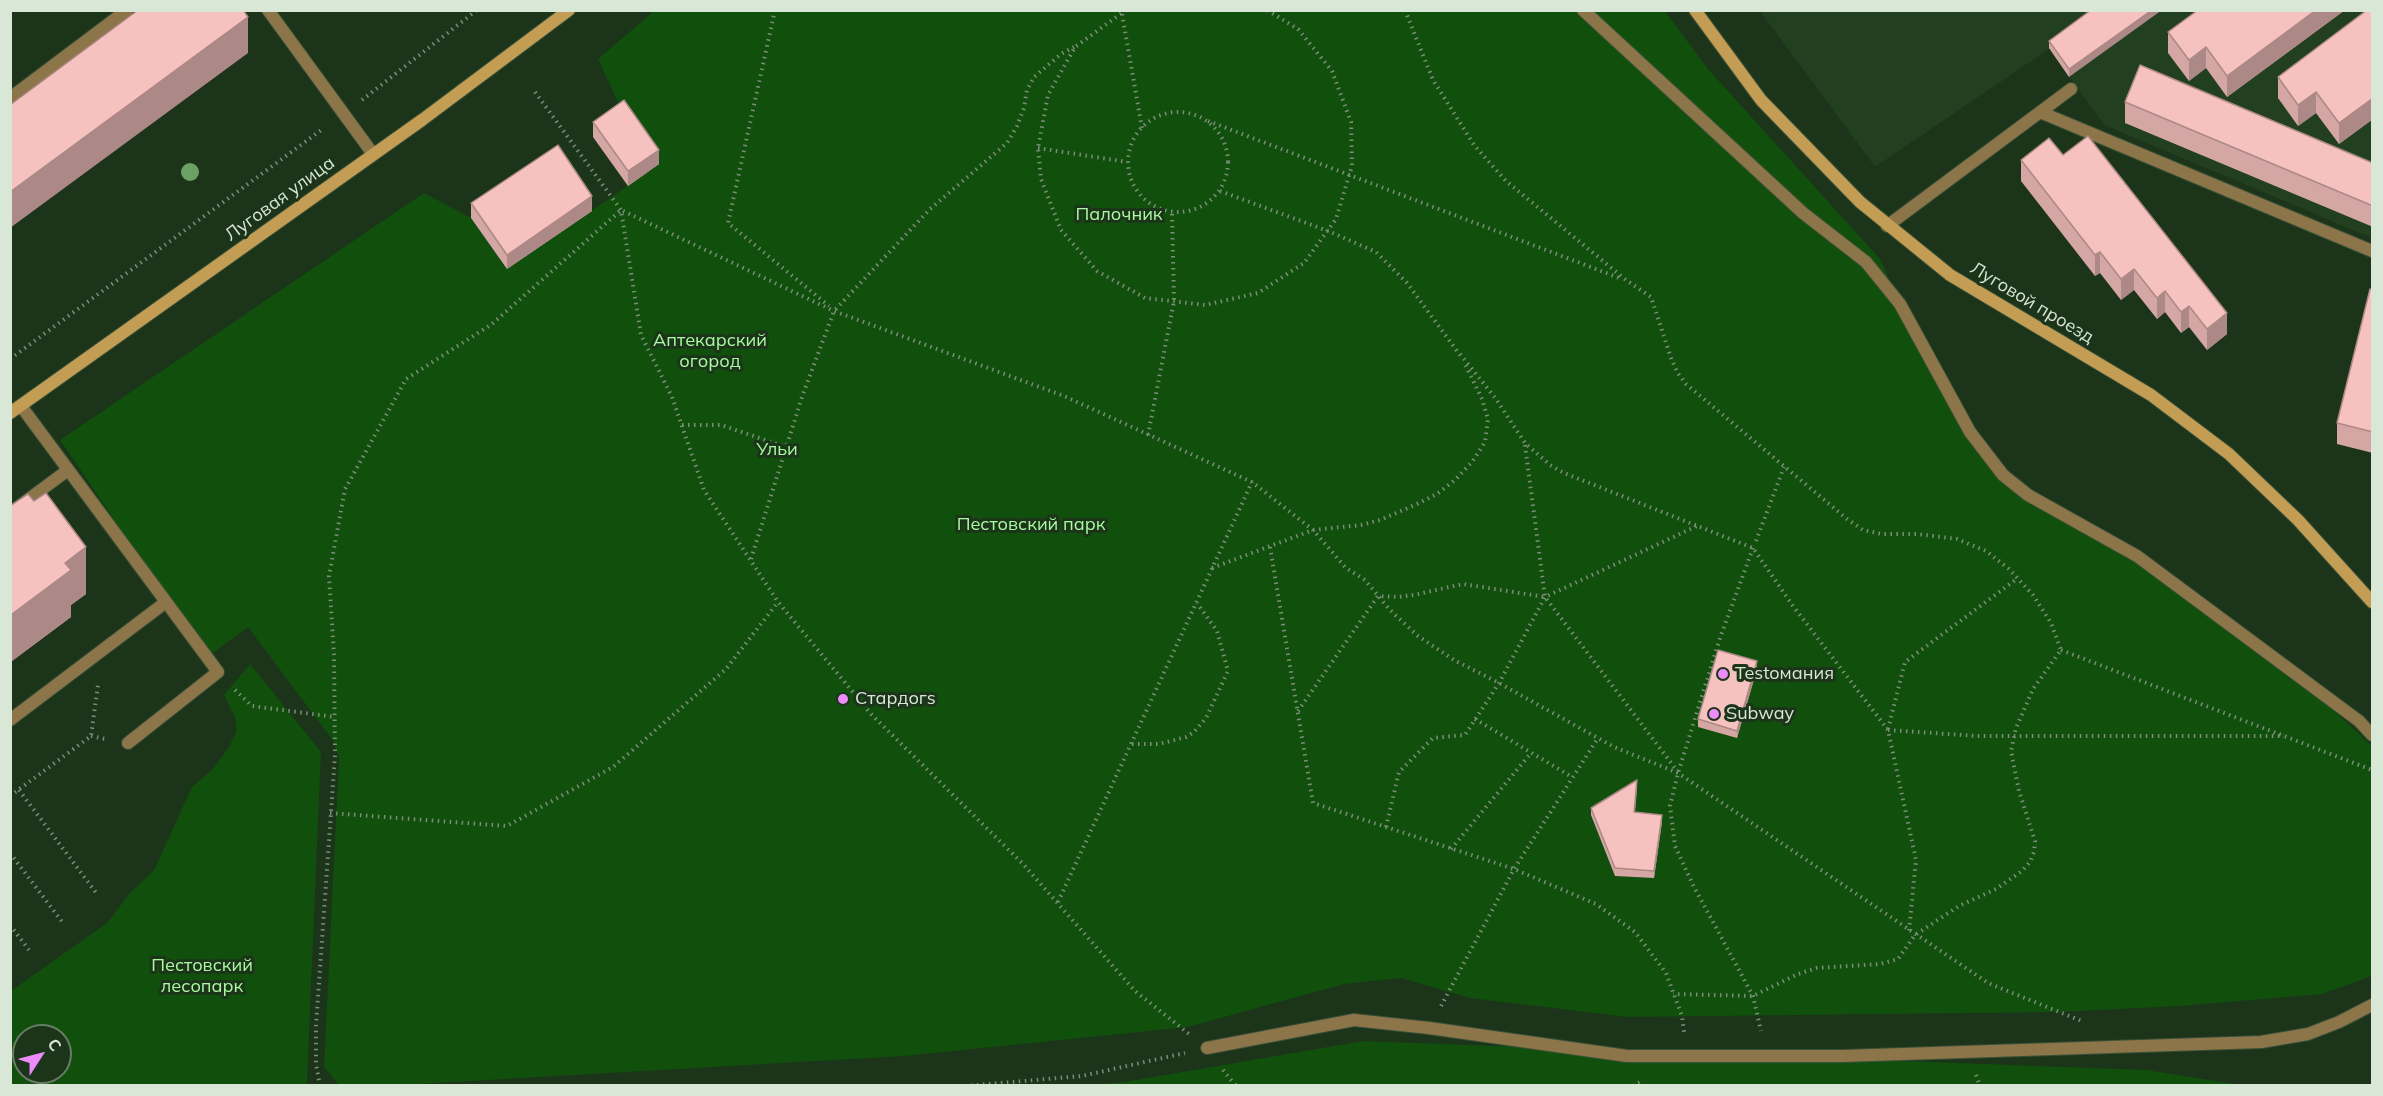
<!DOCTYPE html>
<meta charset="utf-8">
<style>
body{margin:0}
#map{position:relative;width:2383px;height:1096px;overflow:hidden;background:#1c341a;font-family:Mulish,sans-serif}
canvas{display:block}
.frame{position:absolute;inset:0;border:12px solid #d8e7d6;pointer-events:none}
.north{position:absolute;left:12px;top:1024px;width:60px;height:60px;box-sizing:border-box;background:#1c341a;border:2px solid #677c65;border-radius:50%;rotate:54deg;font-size:16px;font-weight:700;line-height:24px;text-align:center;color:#d8e7d6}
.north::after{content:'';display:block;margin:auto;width:21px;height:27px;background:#ec8cfa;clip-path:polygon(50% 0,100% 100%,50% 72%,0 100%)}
</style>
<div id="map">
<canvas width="2383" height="1096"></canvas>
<div class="frame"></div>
<div class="north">С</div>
</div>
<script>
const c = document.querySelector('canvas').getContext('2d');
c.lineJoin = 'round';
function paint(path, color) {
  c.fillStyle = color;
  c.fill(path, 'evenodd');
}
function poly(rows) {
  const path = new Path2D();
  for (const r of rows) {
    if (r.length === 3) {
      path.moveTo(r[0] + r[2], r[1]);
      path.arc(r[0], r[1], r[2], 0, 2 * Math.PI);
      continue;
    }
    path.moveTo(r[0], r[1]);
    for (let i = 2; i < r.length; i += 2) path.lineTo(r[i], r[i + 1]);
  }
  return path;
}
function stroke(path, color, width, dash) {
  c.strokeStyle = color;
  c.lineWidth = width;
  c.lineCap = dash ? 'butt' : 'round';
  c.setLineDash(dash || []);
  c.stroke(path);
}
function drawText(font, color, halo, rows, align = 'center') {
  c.font = font + ' Mulish,sans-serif';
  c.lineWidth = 6;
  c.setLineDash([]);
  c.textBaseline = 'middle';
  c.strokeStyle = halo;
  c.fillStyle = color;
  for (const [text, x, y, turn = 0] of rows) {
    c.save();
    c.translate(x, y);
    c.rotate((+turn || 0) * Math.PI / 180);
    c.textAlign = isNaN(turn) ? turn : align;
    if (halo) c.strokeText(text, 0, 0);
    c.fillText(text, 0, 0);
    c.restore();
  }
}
const built = poly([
 [1760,11,2372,11,2372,238,2104,125,2049,49,1875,167]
]);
const green = poly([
 [654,11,1665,11,1708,69,1880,259,1942,393,1968,433,2002,476,2138,563,2329,706,2372,746,2372,976,2322,994,2180,1006,2060,1012,1627,1017,1470,998,1401,978,1344,984,1188,1027,904,1056,401,1085,339,1085,324,1067,339,759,334,742,248,627,210,655,175,609,60,440,424,193,471,218,507,269,658,165,624,115,598,59],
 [250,664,321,752,307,1080,308,1085,11,1085,11,991,107,923,130,893,154,870,192,787,213,769,229,747,237,731,235,717,224,695],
 [24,1036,60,1036,60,1072,24,1072],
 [1363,1041,2146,1070,2242,1085,1082,1086,1124,1082]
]);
const path = poly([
 [775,10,728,223,829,306],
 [1126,10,1075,47,1048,95,1038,148,1041,179,1061,230,1097,271,1145,298,1205,305,1258,293,1304,263,1336,219,1352,166,1351,122,1332,71,1298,29,1267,10],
 [1405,10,1433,80,1474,145,1506,181,1626,280,1651,297,1671,358,1677,372,1686,384,1847,519,1863,530,1882,534,1917,534,1957,539,1986,551,2009,569,2033,595,2051,623,2061,650,2033,689,2016,728,2011,751,2019,791,2035,841,2034,852,2030,862,2022,871,1996,889,1959,906,1915,935,1898,959,1880,964,1817,968,1798,974,1753,996,1673,994],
 [1122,14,1142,128],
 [535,92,621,210,641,335,672,397,704,490,778,602,872,715,1024,865,1135,991,1189,1034],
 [362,100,477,10],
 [1178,162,50],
 [1208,121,1622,279],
 [1038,148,1127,162],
 [1220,191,1328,231,1376,252,1407,283,1460,355],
 [1460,354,1496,399,1525,443,1550,465,1564,473,1753,548,1793,606,1888,730,1916,860,1909,931],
 [10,359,324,128],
 [682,425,721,425,786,447],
 [1148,435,1174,301,1172,213],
 [1525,445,1545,597,1678,772],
 [1756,541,1784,467],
 [1270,547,1313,803,1514,869,1596,904,1635,932,1666,973,1682,1016,1684,1032],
 [1753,548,1720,638,1678,773,1670,806,1675,846,1693,885,1753,996,1761,1031],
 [751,559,803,394,834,311,929,210,1007,143,1017,126,1024,108,1027,90,1034,77,1061,54,1074,47],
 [1212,568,1313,530,1361,525,1380,520,1417,504,1437,494,1455,480,1472,462,1485,442,1488,419,1482,399,1464,362],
 [2061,650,2372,770],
 [235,690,252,706,335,717],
 [1298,711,1378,596,1398,597,1414,595,1463,584,1545,597],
 [1475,719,1572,777],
 [1888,729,1905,662,2018,578],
 [1888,730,1977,736,2284,736],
 [91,736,105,739],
 [1132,744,1159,744,1186,737,1194,732,1206,718,1228,671,1217,631,1197,603],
 [19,790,97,894],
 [10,796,91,736,98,685],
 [330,813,507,826,613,767,726,669,778,602],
 [1386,827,1399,772,1433,738,1465,735,1499,683,1545,597,1697,526],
 [1451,849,1531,753],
 [10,853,63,923],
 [1058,902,1252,482],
 [10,925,29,950],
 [1441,1006,1514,869,1598,738],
 [1223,1070,1236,1086],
 [1976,1075,1980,1086],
 [320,1086,316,1064,316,1026,335,755,334,655,329,576,345,489,406,379,492,324,621,210,834,311,1064,396,1252,482,1313,530,1346,568,1365,580,1390,610,1418,636,1454,660,1499,683,1614,747,1678,773,1988,983,2084,1022],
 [965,1086,1082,1076,1185,1053],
 [1633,1086,1642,1081]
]);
const lane = poly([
 [268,10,373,154],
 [1583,10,1803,213,1866,262,1900,304,1970,432,2003,475,2028,495,2137,556,2359,721,2372,735],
 [10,98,127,10],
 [2040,112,2372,251],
 [1887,226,2071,89],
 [21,406,218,672,128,743],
 [10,513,68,470],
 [10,720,166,602],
 [1207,1048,1354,1020,1429,1028,1627,1056,1843,1056,2261,1042,2308,1034,2339,1022,2372,1005]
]);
const secondary = poly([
 [1695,10,1761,100,1860,202,1950,275,2151,395,2229,454,2298,520,2372,602],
 [10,413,422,120,569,10]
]);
const trees = [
 [190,172]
];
const wall = poly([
 [2091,10,2069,77,2049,48,2049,41],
 [2198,10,2345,10,2227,97,2206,68,2189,81,2168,53,2168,32],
 [2373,10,2373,119,2339,144,2316,113,2298,126,2278,98,2278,77],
 [2125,102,2373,163,2373,227,2125,123],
 [593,122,659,164,628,186,593,137],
 [2063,155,2227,334,2207,350,2189,327,2181,333,2165,312,2157,319,2134,290,2121,300,2100,273,2095,276,2021,181,2021,160],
 [471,203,592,211,507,269,471,218],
 [2373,290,2373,453,2337,444,2337,423],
 [10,506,86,594,71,605,71,617,12,661,10,658],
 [1757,669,1737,738,1698,727,1698,719],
 [1637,788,1635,812,1662,822,1654,878,1615,876,1591,815,1591,808]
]);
const shadedWall = poly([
 [2152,10,2162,10,2069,77,2069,69],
 [2316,10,2345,10,2227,97,2227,76],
 [248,17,248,53,10,228,10,192],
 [2206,47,2206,68,2189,81,2189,60],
 [2316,92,2316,113,2298,126,2298,105],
 [2373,98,2373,119,2339,144,2339,123],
 [659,150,659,164,628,186,628,171],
 [592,196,592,211,507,269,507,255],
 [2100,252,2100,273,2095,276,2095,255],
 [2134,269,2134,290,2121,300,2121,279],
 [2165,291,2165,312,2157,319,2157,298],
 [2189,306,2189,327,2181,333,2181,312],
 [2227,313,2227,334,2207,350,2207,329],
 [86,547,86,594,71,605,71,617,12,661,12,614,65,563],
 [1757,661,1757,669,1737,738,1737,731],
 [1662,815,1662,822,1654,878,1654,871]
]);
const building = poly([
 [138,10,243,10,248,17,10,192,10,105,138,10],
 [2091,10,2152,10,2069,69,2049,41,2091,10],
 [2198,10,2316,10,2227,76,2206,47,2189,60,2168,32,2198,10],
 [2367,10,2373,10,2373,98,2339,123,2316,92,2298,105,2278,77,2367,10],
 [2140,65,2373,163,2373,206,2125,102,2140,65],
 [624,100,659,150,628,171,593,122,624,100],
 [2088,136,2227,313,2207,329,2189,306,2181,312,2165,291,2157,298,2134,269,2121,279,2100,252,2095,255,2021,160,2049,138,2063,155,2088,136],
 [558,145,592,196,507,255,471,203,558,145],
 [2370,289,2373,290,2373,432,2337,423,2370,289],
 [46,493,86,547,65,563,71,570,12,614,10,612,10,506,28,494,34,501,46,493],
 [1718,650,1757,661,1737,731,1698,719,1718,650],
 [1637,780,1634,812,1662,815,1654,871,1615,868,1591,808,1637,780]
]);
const markers = [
 [1723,674,6,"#ec8cfa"],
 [843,699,6,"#ec8cfa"],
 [1714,714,6,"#ec8cfa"]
];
const streetNames = [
 ["Луговая улица",280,199,-36],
 ["Луговой проезд",2032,303,31]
];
const parkNames = [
 ["Палочник",1119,215],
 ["Аптекарский",710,341],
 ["огород",710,362],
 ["Ульи",777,450],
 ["Пестовский парк",1031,525],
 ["Пестовский",202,966],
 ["лесопарк",202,987]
];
const poiNames = [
 ["Testoмания",1735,674],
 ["Стардогs",855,699],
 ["Subway",1726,714]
];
paint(built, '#223f1f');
paint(green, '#114f0d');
stroke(lane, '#3a5138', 14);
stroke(secondary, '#3a5138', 14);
stroke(path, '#7a8e78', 4, [1.5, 4.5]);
stroke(lane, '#8c7549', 12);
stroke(secondary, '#c39d54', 12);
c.fillStyle = '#6aa164';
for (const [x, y] of trees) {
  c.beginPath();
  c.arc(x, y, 9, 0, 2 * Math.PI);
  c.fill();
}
paint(wall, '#d4a7a4');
paint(shadedWall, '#ac8886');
paint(building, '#f6c2bf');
stroke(building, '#ac8886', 1.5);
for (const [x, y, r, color] of markers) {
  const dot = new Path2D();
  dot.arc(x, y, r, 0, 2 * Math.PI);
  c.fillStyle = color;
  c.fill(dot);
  stroke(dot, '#1c341a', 2);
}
drawText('18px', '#d8e7d6', '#1c341a', streetNames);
drawText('18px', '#a9faa0', '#1c341a', parkNames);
drawText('18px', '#d8e7d6', '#1c341a', poiNames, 'left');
</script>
